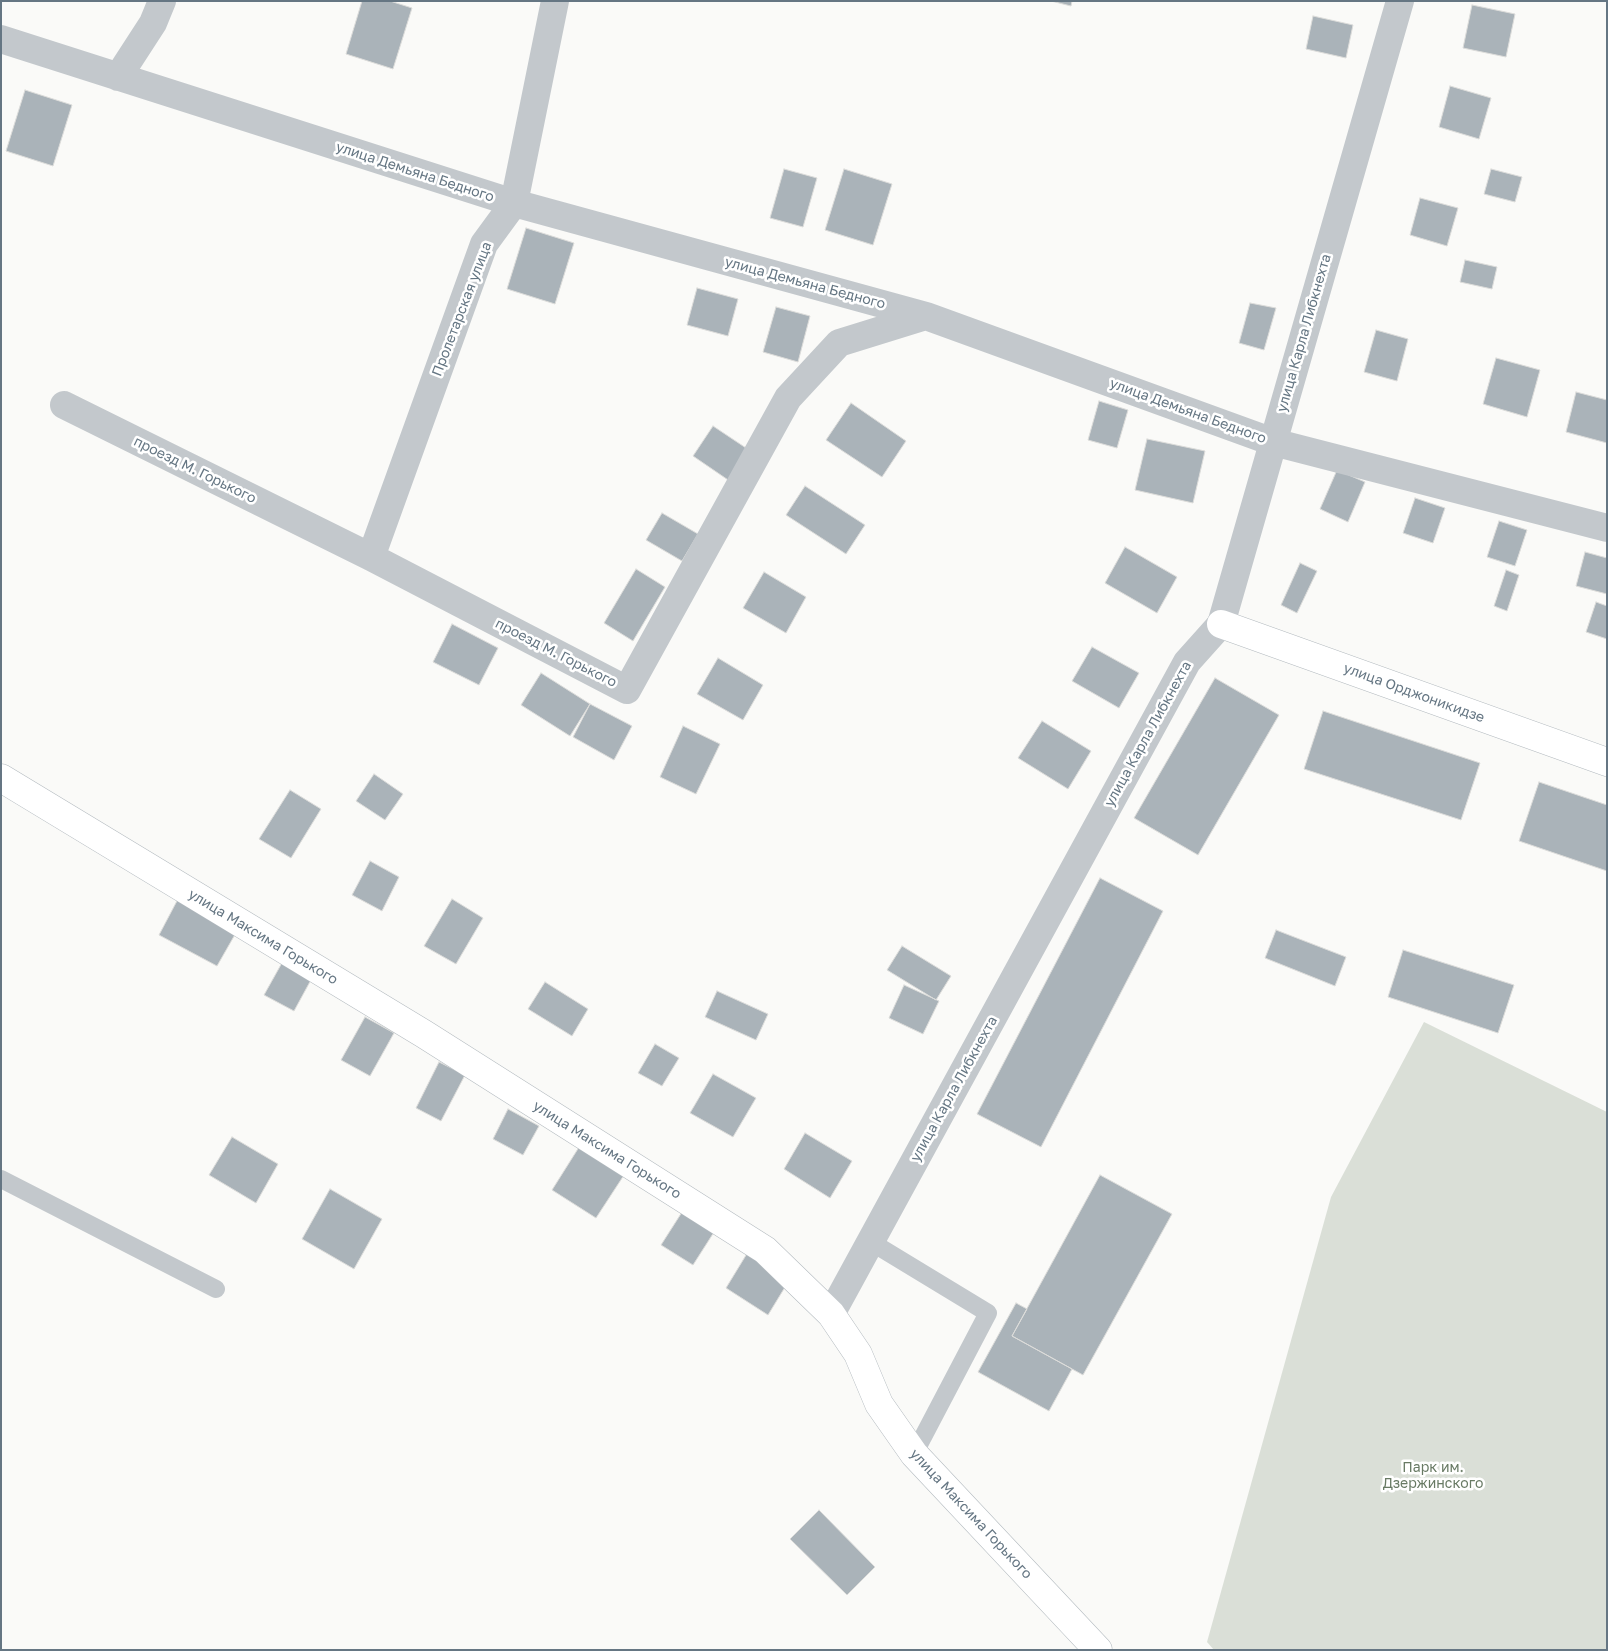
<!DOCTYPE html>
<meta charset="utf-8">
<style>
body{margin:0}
#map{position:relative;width:1608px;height:1651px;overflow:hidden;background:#fafaf8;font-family:"Golos Text",sans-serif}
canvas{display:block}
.frame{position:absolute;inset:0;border:2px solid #657683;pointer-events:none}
</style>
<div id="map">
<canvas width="1608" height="1651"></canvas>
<div class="frame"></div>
</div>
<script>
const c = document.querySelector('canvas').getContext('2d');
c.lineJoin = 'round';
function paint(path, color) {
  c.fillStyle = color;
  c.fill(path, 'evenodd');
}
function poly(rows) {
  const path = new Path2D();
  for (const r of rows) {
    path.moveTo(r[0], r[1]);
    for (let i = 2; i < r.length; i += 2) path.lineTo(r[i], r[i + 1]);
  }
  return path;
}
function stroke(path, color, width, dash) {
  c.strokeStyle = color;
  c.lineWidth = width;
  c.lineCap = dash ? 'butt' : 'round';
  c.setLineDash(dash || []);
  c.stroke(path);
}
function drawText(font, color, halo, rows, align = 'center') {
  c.font = font + ' "Golos Text",sans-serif';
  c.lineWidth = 5;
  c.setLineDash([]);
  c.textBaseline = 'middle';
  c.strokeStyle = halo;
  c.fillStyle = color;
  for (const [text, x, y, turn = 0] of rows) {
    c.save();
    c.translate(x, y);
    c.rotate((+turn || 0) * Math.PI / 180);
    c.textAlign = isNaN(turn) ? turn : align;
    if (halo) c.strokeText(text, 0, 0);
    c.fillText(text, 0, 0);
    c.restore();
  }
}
const green = poly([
 [1424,1022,1607,1112,1607,1650,1214,1650,1207,1642,1331,1197]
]);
const building = poly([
 [362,1,390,1,412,8,393,69,346,54,362,1],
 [1051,1,1072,1,1071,6,1051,1],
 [1472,5,1515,14,1506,57,1463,48,1472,5],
 [1313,16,1353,25,1346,58,1306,49,1313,16],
 [1450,86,1491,98,1479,139,1439,127,1450,86],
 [25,90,72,105,53,166,6,151,25,90],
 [784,169,817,178,803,227,770,218,784,169],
 [844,169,892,184,873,245,825,230,844,169],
 [1491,169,1522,177,1515,202,1484,194,1491,169],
 [1420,198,1458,208,1447,246,1410,235,1420,198],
 [526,228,574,243,555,304,507,289,526,228],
 [1465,260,1497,267,1492,289,1460,282,1465,260],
 [697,288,738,299,728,336,687,325,697,288],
 [1250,303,1276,308,1264,350,1239,343,1250,303],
 [776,307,810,316,798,362,763,352,776,307],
 [1376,330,1408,339,1397,381,1364,372,1376,330],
 [1496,358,1540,370,1527,417,1483,404,1496,358],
 [1576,392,1607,400,1607,443,1566,432,1576,392],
 [1099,401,1128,410,1117,448,1088,440,1099,401],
 [851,403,906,441,882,477,826,440,851,403],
 [713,426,755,454,734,484,693,456,713,426],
 [1147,439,1205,451,1193,503,1135,490,1147,439],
 [1337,470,1365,482,1348,522,1320,509,1337,470],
 [805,486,865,525,846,554,786,515,805,486],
 [1415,498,1445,508,1433,543,1403,533,1415,498],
 [662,513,698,534,682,561,646,540,662,513],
 [1499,521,1527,530,1515,566,1487,557,1499,521],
 [1125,547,1177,577,1157,613,1105,583,1125,547],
 [1585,552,1607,558,1607,594,1576,586,1585,552],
 [1300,563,1317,571,1297,613,1281,605,1300,563],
 [636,569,665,587,633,641,604,623,636,569],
 [1506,570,1519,575,1507,611,1494,606,1506,570],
 [764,572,806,597,786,633,743,608,764,572],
 [1596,602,1607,606,1607,639,1586,632,1596,602],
 [452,624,498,648,479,685,433,662,452,624],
 [1092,647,1139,673,1119,708,1072,681,1092,647],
 [718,658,763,685,743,720,697,694,718,658],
 [541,673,590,704,570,736,521,705,541,673],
 [1215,678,1279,715,1198,855,1134,818,1215,678],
 [590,704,632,726,614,760,573,737,590,704],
 [1323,711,1480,763,1461,820,1304,769,1323,711],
 [1042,721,1091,751,1068,789,1018,758,1042,721],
 [683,726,720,744,696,794,660,777,683,726],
 [374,774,403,794,385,820,356,801,374,774],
 [1539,782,1607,805,1607,871,1519,841,1539,782],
 [290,790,321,809,291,858,259,839,290,790],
 [370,861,399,877,382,911,352,895,370,861],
 [1100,878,1163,911,1041,1147,977,1114,1100,878],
 [178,899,237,931,217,966,159,935,178,899],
 [452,899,483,918,456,964,424,946,452,899],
 [1276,930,1346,957,1335,986,1265,958,1276,930],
 [902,946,951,976,936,1000,887,970,902,946],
 [1403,950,1514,985,1498,1033,1388,997,1403,950],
 [283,961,312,978,294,1011,264,995,283,961],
 [545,982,588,1009,572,1036,528,1009,545,982],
 [904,985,939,1001,923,1034,889,1018,904,985],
 [717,991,768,1014,756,1040,705,1017,717,991],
 [365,1017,394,1033,370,1076,341,1060,365,1017],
 [655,1044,679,1058,662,1086,638,1073,655,1044],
 [439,1062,465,1075,441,1121,416,1108,439,1062],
 [713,1074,756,1098,733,1137,690,1113,713,1074],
 [508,1109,539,1126,523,1155,493,1139,508,1109],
 [805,1133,852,1161,830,1198,784,1169,805,1133],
 [232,1137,278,1164,256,1203,209,1175,232,1137],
 [581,1144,626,1172,596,1218,552,1190,581,1144],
 [1100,1175,1172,1214,1083,1375,1012,1336,1100,1175],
 [330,1189,382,1219,354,1269,302,1239,330,1189],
 [684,1209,716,1229,693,1265,661,1245,684,1209],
 [751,1247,793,1274,768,1315,726,1288,751,1247],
 [1016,1303,1027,1309,1012,1336,1072,1369,1049,1411,978,1372,1016,1303],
 [819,1510,875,1567,847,1595,790,1539,819,1510]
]);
const lane = poly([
 [1,1179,216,1289],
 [871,1242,988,1313,914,1454]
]);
const street = poly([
 [1,39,514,203,926,316,1273,442,1607,528],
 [118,77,153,23,162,1],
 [64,405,371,557,627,690,788,398,839,343,926,316],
 [371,557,484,244,514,203,555,1],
 [831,1314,1187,662,1221,624,1400,1]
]);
const secondary = poly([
 [1221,624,1607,762],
 [1,778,424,1034,765,1250,831,1314,858,1354,879,1404,914,1454,1098,1650]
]);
const streetNames = [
 ["улица Демьяна Бедного",415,172,18],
 ["улица Демьяна Бедного",805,283,15],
 ["Пролетарская улица",462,309,-69],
 ["улица Карла Либкнехта",1304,333,-74],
 ["улица Демьяна Бедного",1188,411,20],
 ["проезд М. Горького",195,470,26],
 ["проезд М. Горького",556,653,27],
 ["улица Орджоникидзе",1414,693,20],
 ["улица Карла Либкнехта",1148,734,-61],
 ["улица Максима Горького",263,937,31],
 ["улица Карла Либкнехта",954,1089,-61],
 ["улица Максима Горького",607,1150,32],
 ["улица Максима Горького",971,1514,47]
];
const parkNames = [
 ["Парк им.",1433,1468],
 ["Дзержинского",1433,1484]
];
paint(green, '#dadfd7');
paint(building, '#aab3b9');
stroke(building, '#dcdcda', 1);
stroke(secondary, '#b3babf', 29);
stroke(lane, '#c3c8cc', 18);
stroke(street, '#c3c8cc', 28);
stroke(secondary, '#fff', 28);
drawText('14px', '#657683', '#fff', streetNames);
drawText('14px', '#687a64', '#fff', parkNames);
</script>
